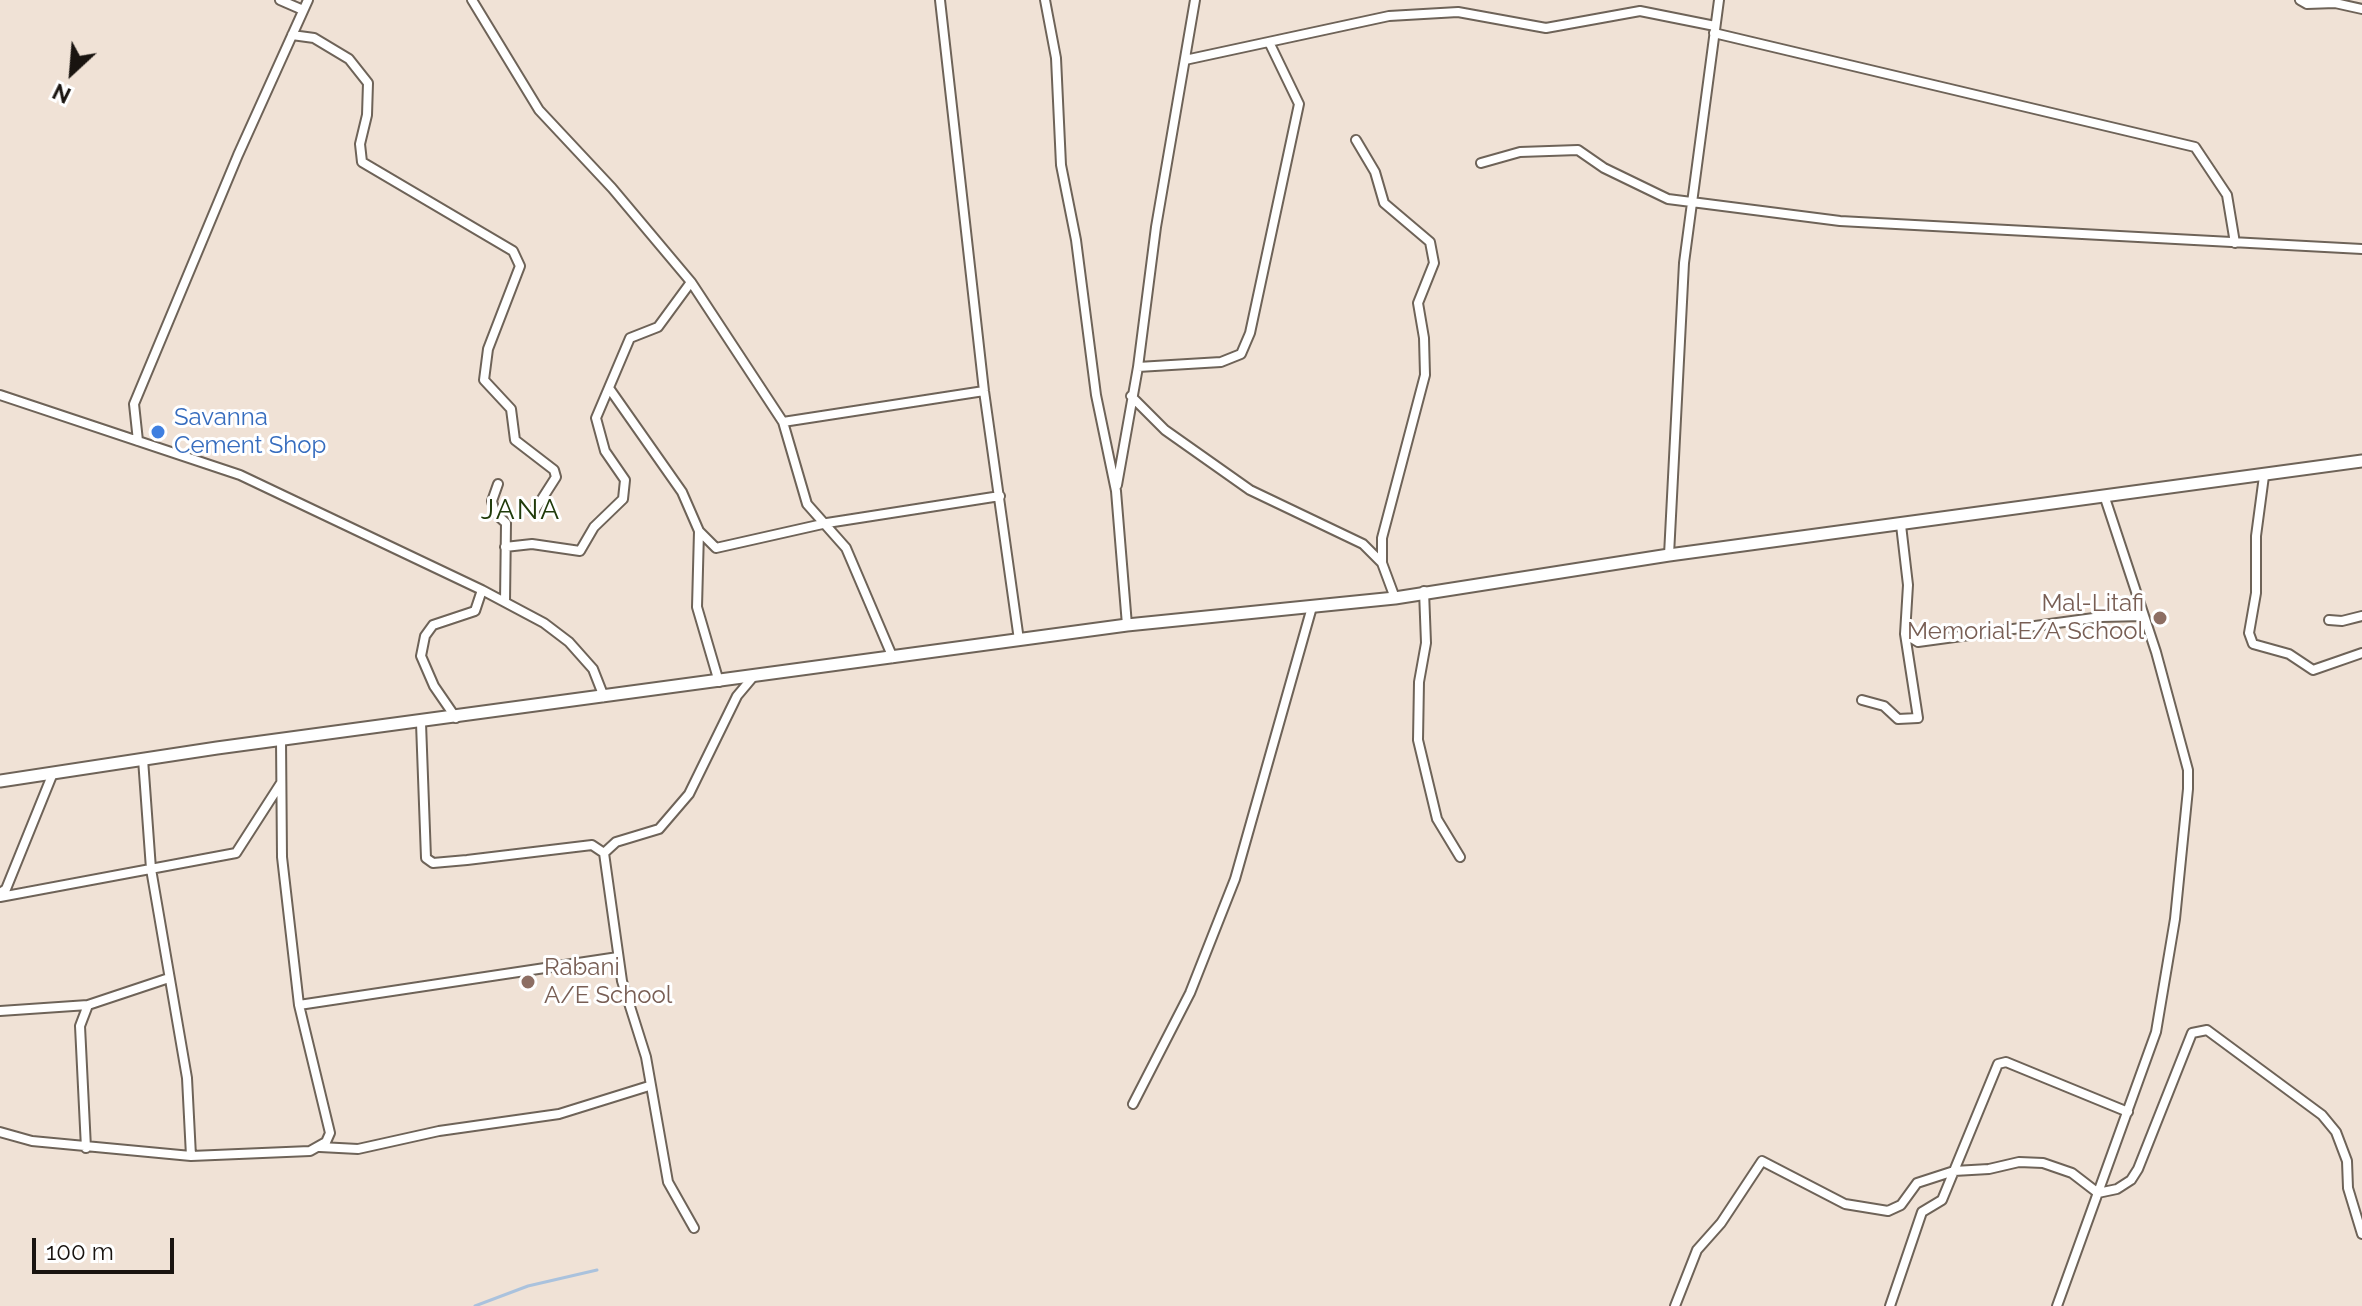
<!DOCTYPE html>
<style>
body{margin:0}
#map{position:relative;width:2362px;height:1306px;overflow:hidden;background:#f0e2d6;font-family:Raleway,sans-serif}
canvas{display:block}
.north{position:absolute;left:32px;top:32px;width:80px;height:80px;-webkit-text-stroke:6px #fff;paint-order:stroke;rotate:206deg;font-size:22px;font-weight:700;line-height:32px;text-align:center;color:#191410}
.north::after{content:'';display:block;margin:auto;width:28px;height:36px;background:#191410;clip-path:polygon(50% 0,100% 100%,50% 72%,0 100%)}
.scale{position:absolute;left:32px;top:1238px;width:142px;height:36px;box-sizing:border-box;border:4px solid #191410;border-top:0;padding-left:10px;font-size:24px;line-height:28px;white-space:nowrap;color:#191410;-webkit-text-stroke:6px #fff;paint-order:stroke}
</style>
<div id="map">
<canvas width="2362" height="1306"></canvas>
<div class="north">N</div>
<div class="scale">100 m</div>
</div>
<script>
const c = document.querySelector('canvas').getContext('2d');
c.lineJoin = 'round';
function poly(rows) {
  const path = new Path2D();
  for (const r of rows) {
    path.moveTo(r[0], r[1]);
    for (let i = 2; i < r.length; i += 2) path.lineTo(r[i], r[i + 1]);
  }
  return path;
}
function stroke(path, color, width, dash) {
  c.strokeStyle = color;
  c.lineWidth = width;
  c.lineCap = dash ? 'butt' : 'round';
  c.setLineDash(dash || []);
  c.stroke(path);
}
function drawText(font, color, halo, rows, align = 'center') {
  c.font = font + ' Raleway,sans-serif';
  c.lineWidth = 6;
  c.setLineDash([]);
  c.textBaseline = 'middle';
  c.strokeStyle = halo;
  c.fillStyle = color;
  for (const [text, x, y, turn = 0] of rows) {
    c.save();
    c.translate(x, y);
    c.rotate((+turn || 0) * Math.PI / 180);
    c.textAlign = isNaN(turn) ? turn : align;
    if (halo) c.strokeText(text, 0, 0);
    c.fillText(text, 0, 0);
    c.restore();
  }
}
const stream = poly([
 [475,1306,528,1286,597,1270]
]);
const minor = poly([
 [280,0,303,10],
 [472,0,539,110,612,188,691,282,783,422,807,504,846,548,893,658],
 [940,0,984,391,1019,640],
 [1045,0,1056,58,1061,165,1076,240,1096,395,1116,491,1127,625],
 [2300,0,2307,4,2335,3,2362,9],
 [1714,33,2195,147,2227,195,2235,243],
 [292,35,314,38,349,59,368,83,367,115,360,144,362,162,513,251,520,266,488,349,484,380,511,409,515,440,554,470,556,477,533,513],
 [1185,60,1389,16,1458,12,1546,28,1640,11,1715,26],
 [1356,140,1375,172,1384,203,1430,242,1434,263,1418,303,1424,338,1425,375,1382,538,1382,563],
 [1481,163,1520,152,1578,150,1604,168,1668,199,1840,221,2362,249],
 [1138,367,1221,362,1241,354,1250,333,1299,104,1269,42],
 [609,388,682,492,699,531,697,607,719,682],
 [0,395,240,475,482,590,544,623,569,642,593,669,604,697],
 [1131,396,1165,430,1250,490,1363,544,1382,563,1395,598],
 [783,422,984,391],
 [138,441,134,404,238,155,308,0],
 [2264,476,2256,536,2256,593,2249,633,2253,644,2289,654,2313,670,2362,653],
 [498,484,492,501,495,513,506,523,505,602],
 [1117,485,1138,367,1156,227,1195,0],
 [1901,525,1908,585,1905,634,1918,642,2101,617,2144,616],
 [699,531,716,548,827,523,1000,496],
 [505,547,532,544,580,551,594,527,623,499,625,480,605,451,596,418,630,338,658,327,691,282],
 [1669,555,1684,263,1719,0],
 [1424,591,1426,643,1419,682,1418,740,1437,819,1460,857],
 [2329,620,2342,621,2362,616],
 [1862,700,1884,706,1898,719,1918,718,1905,634],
 [456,718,434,686,421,656,425,636,433,625,475,611,482,590],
 [421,723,426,858,433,863,467,860,592,845,604,853],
 [143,759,151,869,187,1078,191,1156],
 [0,893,6,889,53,773],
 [0,897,236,853,281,783],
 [299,1005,618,957],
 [0,1011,88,1005],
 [1133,1104,1190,993,1235,879,1312,607],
 [0,1132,32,1141,191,1156,310,1151,326,1142,330,1133,299,1005,282,857,281,740],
 [320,1147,358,1149,439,1131,559,1114,649,1086],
 [86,1148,80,1026,88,1005,169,978],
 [694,1228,668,1182,646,1057,622,981,604,853,616,842,659,829,689,794,737,696,753,677],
 [1675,1306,1697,1250,1721,1223,1762,1161,1845,1204,1888,1211,1901,1205,1917,1183,1954,1171,1989,1169,2019,1162,2043,1163,2072,1173,2098,1193,2117,1189,2131,1180,2138,1169,2192,1033,2207,1030,2322,1115,2336,1132,2347,1161,2348,1188,2362,1234],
 [1890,1306,1922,1212,1942,1200,1998,1064,2006,1062,2128,1112],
 [2057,1306,2156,1032,2175,919,2188,789,2188,770,2156,652,2105,498]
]);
const secondary = poly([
 [0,781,217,748,1127,625,1395,598,1669,555,2362,461]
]);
const markers = [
 [158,432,8,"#3f7fe0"],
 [2160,618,8,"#8d6e63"],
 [528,982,8,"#8d6e63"]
];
const shopNames = [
 ["Savanna",174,418],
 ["Cement Shop",174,446]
];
const educationNames = [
 ["Mal-Litafi",2144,604],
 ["Memorial E/A School",2144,632],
 ["Rabani",544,968,"left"],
 ["A/E School",544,996,"left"]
];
const quarterNames = [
 ["JANA",521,511]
];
stroke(stream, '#aac2dd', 3);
stroke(minor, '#6e6358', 12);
stroke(secondary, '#6e6358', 15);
stroke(minor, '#fff', 8);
stroke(secondary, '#fff', 11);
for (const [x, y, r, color] of markers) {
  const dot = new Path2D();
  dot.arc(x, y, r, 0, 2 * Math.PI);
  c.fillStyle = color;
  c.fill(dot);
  stroke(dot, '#fff', 3);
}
drawText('24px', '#366cbe', '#fff', shopNames, 'left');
drawText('24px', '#785e54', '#fff', educationNames, 'right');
c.letterSpacing = '2px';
drawText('28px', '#203b0a', '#fff', quarterNames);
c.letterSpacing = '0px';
</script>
